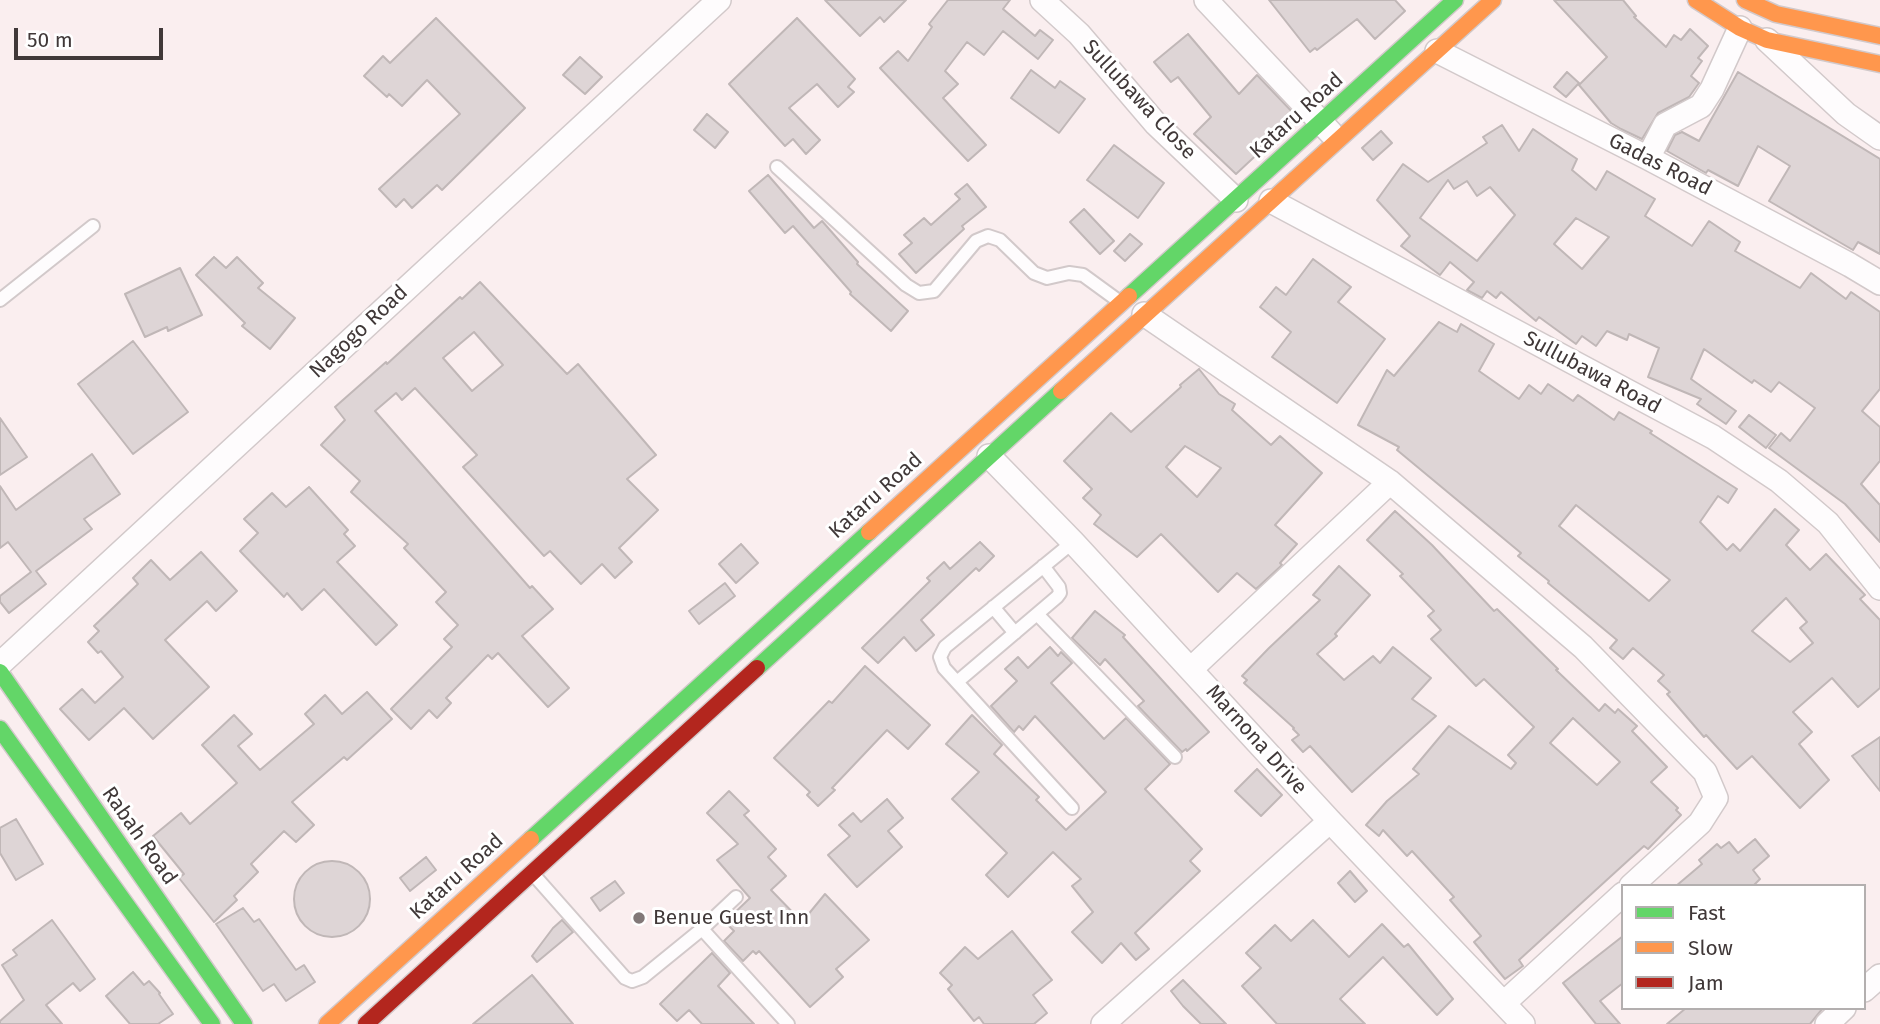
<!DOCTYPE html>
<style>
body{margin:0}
#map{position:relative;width:1880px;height:1024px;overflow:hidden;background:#faeeef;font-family:"Fira Sans",sans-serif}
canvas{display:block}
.legend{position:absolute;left:1621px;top:884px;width:245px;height:126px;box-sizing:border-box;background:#fff;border:2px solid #b3afaf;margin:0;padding:9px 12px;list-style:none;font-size:21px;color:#403838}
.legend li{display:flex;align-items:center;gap:14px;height:35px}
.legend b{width:35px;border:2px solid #b3afaf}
.scale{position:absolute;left:14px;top:28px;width:149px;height:32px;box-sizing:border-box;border:4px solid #403838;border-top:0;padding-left:9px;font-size:21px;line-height:24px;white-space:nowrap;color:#403838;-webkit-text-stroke:5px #fff;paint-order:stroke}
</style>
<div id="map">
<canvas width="1880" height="1024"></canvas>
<ul class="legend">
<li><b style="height:9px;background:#63d668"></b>Fast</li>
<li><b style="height:9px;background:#ff974d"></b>Slow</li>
<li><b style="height:9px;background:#b3261e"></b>Jam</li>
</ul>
<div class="scale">50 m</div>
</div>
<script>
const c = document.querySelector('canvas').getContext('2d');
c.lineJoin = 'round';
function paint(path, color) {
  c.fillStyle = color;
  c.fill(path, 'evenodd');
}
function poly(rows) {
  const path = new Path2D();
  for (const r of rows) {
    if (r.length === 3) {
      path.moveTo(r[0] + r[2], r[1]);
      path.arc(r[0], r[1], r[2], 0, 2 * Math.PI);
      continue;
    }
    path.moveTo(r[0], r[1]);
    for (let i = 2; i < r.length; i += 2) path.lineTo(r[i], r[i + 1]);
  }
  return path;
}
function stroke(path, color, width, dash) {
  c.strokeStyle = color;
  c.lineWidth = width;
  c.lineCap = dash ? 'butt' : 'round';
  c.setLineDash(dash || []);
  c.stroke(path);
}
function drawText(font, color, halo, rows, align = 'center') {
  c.font = font + ' "Fira Sans",sans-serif';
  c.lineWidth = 6;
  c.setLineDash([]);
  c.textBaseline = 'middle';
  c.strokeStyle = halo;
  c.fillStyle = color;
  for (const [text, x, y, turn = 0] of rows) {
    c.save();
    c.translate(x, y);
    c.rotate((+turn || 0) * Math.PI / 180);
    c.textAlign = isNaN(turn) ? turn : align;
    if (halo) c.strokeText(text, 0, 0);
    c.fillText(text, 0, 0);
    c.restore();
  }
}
const building = poly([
 [825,0,906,0,884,22,880,17,860,36,825,0],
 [948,0,1010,0,1003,9,1035,36,1040,30,1053,40,1038,59,1003,31,984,55,967,42,945,71,958,84,943,98,986,145,968,161,880,68,898,51,908,61,932,27,929,24,948,0],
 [1269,0,1395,0,1405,11,1375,39,1357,19,1317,50,1315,48,1310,52,1269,0],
 [1554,0,1623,0,1636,16,1634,17,1666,47,1674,35,1681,40,1690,29,1708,46,1698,58,1702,61,1691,76,1699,83,1689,97,1658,113,1642,139,1621,129,1611,123,1579,85,1607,57,1554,0],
 [436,18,525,108,442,190,437,185,412,208,404,199,396,207,379,189,460,114,427,80,402,106,389,94,387,97,364,76,383,56,390,63,436,18],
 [797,18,855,79,848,87,854,92,838,107,817,84,789,108,820,140,806,154,793,139,785,146,729,84,797,18],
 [1188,34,1239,94,1257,75,1297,117,1236,174,1194,134,1211,117,1178,77,1171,82,1154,62,1188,34],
 [580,57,602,77,585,94,563,75,580,57],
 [1031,70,1055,88,1060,81,1085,99,1059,133,1011,98,1031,70],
 [1567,72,1579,83,1566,97,1554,87,1567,72],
 [1738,72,1880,159,1880,254,1858,242,1853,250,1769,201,1790,166,1758,146,1738,186,1708,170,1706,173,1667,151,1675,135,1682,132,1699,141,1738,72],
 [707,114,728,132,715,148,694,130,707,114],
 [1502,125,1519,151,1533,129,1577,159,1572,170,1596,190,1607,171,1655,199,1645,216,1692,246,1709,221,1740,242,1735,251,1800,288,1811,273,1846,299,1851,292,1880,312,1880,389,1862,411,1880,427,1880,461,1861,484,1880,505,1880,542,1845,504,1769,448,1781,433,1790,441,1815,408,1779,382,1771,392,1754,380,1752,383,1704,349,1691,379,1736,411,1726,424,1697,404,1701,399,1648,377,1659,348,1629,334,1627,340,1607,331,1596,346,1582,336,1576,344,1539,317,1536,321,1501,292,1496,298,1487,291,1482,298,1467,290,1474,282,1450,262,1440,275,1401,246,1410,236,1377,200,1403,164,1428,182,1487,143,1483,137,1502,125],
 [1448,180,1454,189,1467,181,1477,196,1490,187,1515,215,1477,261,1420,218,1448,180],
 [1576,218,1609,237,1582,269,1554,244,1576,218],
 [1381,131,1392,143,1373,160,1362,148,1381,131],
 [1114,145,1164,183,1138,218,1087,180,1114,145],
 [768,175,814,228,822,221,858,262,857,264,908,311,891,331,850,294,851,292,793,226,785,233,749,191,768,175],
 [967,184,986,207,962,226,964,229,916,273,899,254,912,243,904,235,924,218,931,225,960,199,955,194,967,184],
 [1084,209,1114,241,1100,254,1070,222,1084,209],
 [1130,234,1142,244,1125,261,1114,251,1130,234],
 [214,257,226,268,237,257,263,283,258,288,295,318,270,349,242,326,245,323,196,275,214,257],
 [1313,259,1351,287,1338,302,1385,339,1337,403,1272,357,1291,332,1260,307,1276,287,1286,295,1313,259],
 [180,268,202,315,168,331,167,327,145,337,125,294,180,268],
 [480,282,567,374,578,364,656,455,627,479,658,510,619,548,632,562,615,578,602,564,581,584,550,551,544,556,463,467,477,455,415,388,402,400,396,393,375,411,530,588,532,586,553,609,522,636,569,688,548,707,498,653,492,659,488,655,446,698,451,703,437,718,429,710,411,729,391,709,452,647,444,639,458,625,436,602,446,592,404,548,408,544,351,492,360,481,321,445,345,420,335,407,386,362,387,364,460,297,462,299,480,282],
 [474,332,503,365,472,391,443,358,474,332],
 [1439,322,1457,332,1461,324,1494,344,1479,371,1519,399,1529,385,1541,394,1548,384,1573,401,1578,395,1614,420,1619,412,1652,431,1650,433,1737,489,1728,503,1718,496,1700,522,1727,550,1733,544,1740,551,1775,509,1799,530,1786,545,1810,570,1826,554,1865,595,1860,599,1880,620,1880,688,1858,707,1832,678,1793,712,1812,732,1799,744,1829,780,1800,808,1752,756,1737,769,1706,735,1704,737,1667,694,1670,692,1658,681,1664,675,1633,648,1623,659,1610,648,1617,640,1548,583,1549,581,1518,556,1521,553,1397,450,1399,447,1358,425,1387,370,1394,376,1439,322],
 [1576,505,1670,580,1649,601,1559,526,1576,505],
 [1786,598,1807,622,1800,628,1813,643,1790,662,1752,631,1786,598],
 [133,341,188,412,133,454,78,384,133,341],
 [1199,369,1219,394,1235,404,1232,410,1271,445,1280,436,1322,473,1275,525,1297,544,1280,563,1282,565,1256,589,1237,573,1218,592,1161,534,1137,557,1094,524,1101,515,1083,498,1092,489,1064,461,1111,413,1131,432,1181,387,1180,385,1199,369],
 [1185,446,1221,468,1197,497,1166,467,1185,446],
 [1749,415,1776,435,1766,448,1739,427,1749,415],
 [0,418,27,457,0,475,0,418],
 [92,454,120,494,84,519,92,529,36,571,46,584,9,613,0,602,0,596,31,572,8,542,0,548,0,486,16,510,92,454],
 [309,487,348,530,344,534,355,546,337,562,397,625,376,645,324,589,302,610,287,593,284,597,240,551,258,533,244,519,272,493,286,507,309,487],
 [1395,511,1432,545,1494,611,1497,609,1558,669,1556,670,1599,711,1605,704,1615,713,1618,709,1637,726,1632,731,1667,767,1651,782,1678,808,1676,810,1681,815,1648,849,1644,846,1519,960,1523,966,1505,979,1474,942,1481,936,1450,900,1454,897,1412,851,1407,856,1383,830,1379,836,1366,825,1387,801,1419,774,1413,769,1449,726,1511,769,1516,763,1508,755,1534,727,1484,679,1476,686,1431,639,1441,630,1428,616,1434,611,1400,576,1403,574,1367,540,1395,511],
 [1573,718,1620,762,1597,785,1550,743,1573,718],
 [980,542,994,556,979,571,976,568,921,620,934,635,916,651,904,637,878,663,862,648,930,581,927,578,944,562,950,569,980,542],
 [741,544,758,563,736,583,719,564,741,544],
 [201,552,237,591,216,611,207,601,165,640,209,687,153,739,124,708,89,740,60,709,82,689,95,703,123,677,101,651,98,653,88,642,99,631,94,626,138,584,133,578,151,560,170,580,201,552],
 [1339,566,1370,595,1335,634,1337,636,1317,654,1344,680,1373,656,1380,663,1393,647,1431,678,1412,699,1436,716,1352,792,1310,746,1303,752,1292,740,1299,735,1293,729,1294,728,1244,683,1247,680,1242,676,1269,648,1320,600,1313,595,1339,566],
 [725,583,735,596,699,624,689,611,725,583],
 [1095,611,1125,635,1123,637,1209,732,1187,751,1186,749,1182,752,1138,706,1144,701,1105,659,1100,665,1072,638,1095,611],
 [1050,647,1058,656,1061,652,1072,663,1051,683,1104,739,1126,718,1170,764,1145,789,1202,849,1190,861,1200,871,1135,933,1149,949,1136,960,1121,943,1102,963,1072,932,1093,912,1072,886,1081,879,1053,852,1008,897,986,875,1007,853,952,799,979,772,946,744,972,715,1002,745,994,754,1039,797,1036,800,1066,830,1106,792,1035,716,1023,730,1019,726,1014,732,991,706,1017,681,1005,669,1018,657,1028,668,1050,647],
 [865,666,930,725,908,749,887,730,832,788,835,790,818,806,807,795,810,792,774,758,829,701,832,703,865,666],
 [367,692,392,719,347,760,344,757,292,802,314,825,296,842,284,831,251,864,258,872,234,896,237,900,214,922,179,878,184,874,153,836,181,813,190,824,237,783,202,745,234,715,252,734,238,746,260,770,314,724,305,714,325,695,342,714,367,692],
 [1880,737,1880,791,1852,756,1880,737],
 [1257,769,1282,795,1261,816,1235,791,1257,769],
 [729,791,749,811,744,815,776,849,768,857,786,876,771,890,802,922,825,894,869,940,836,969,843,977,810,1007,759,951,756,954,753,951,743,961,724,941,734,931,725,922,750,898,717,860,738,844,707,813,729,791],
 [887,799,903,818,888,831,902,847,857,887,828,855,850,836,839,825,853,813,861,822,887,799],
 [16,819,43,864,16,880,0,853,0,828,16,819],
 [1755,839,1769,856,1753,870,1760,879,1753,886,1676,886,1702,864,1699,860,1717,844,1721,848,1729,842,1738,853,1755,839],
 [426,857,436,870,410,891,400,878,426,857],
 [332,899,38],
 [1350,871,1367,891,1355,902,1338,883,1350,871],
 [615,881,624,893,600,911,591,898,615,881],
 [243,908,254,922,259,919,296,970,304,965,315,982,286,1001,274,984,263,991,216,924,243,908],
 [52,920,95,979,80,991,73,983,46,1005,62,1024,0,1024,0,1021,24,1000,2,965,17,955,13,950,52,920],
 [562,920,573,932,537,962,532,956,553,928,562,920],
 [1313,920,1349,957,1382,924,1404,947,1408,944,1453,999,1437,1015,1383,957,1340,999,1365,1024,1277,1024,1242,986,1261,968,1246,953,1275,925,1291,941,1313,920],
 [1012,931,1052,980,1033,995,1047,1013,1034,1024,984,1024,979,1017,974,1021,948,989,952,985,940,973,965,947,978,959,1012,931],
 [1623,936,1623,983,1600,1001,1620,1024,1596,1024,1563,983,1623,936],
 [712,953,730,973,718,986,754,1024,702,1024,689,1010,677,1021,660,1004,712,953],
 [133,972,144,985,149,981,160,993,159,994,173,1014,158,1024,130,1024,106,996,133,972],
 [532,975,573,1024,473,1024,532,975],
 [1183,980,1226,1024,1201,1024,1183,1006,1171,991,1183,980],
 [1686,1008,1823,1008,1810,1024,1667,1024,1686,1008]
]);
const lane = poly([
 [777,167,906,285,919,293,934,291,976,241,988,236,1000,240,1034,273,1047,278,1069,273,1083,275,1120,302],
 [0,300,93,226],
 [993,607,1015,633],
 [1037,614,1175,757],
 [957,682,1057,597,1060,593,1059,587,1043,566],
 [1072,808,944,668,940,657,945,647,1073,542],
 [533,874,625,978,632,981,643,977,702,929,736,897],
 [702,929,788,1024]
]);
const street = poly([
 [1042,0,1079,34,1156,124,1236,200],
 [1206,0,1331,133],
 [1767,40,1846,114,1880,138],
 [1437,51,1648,158,1850,265,1880,283],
 [1648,158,1665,125,1701,106,1712,89,1740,28],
 [1271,201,1713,437,1779,481,1828,523,1880,588],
 [1144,314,1390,482,1583,647,1705,772,1716,798,1700,823,1631,886],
 [989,456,1073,542,1330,821,1523,1024],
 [0,664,719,0],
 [1191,669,1390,482],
 [1864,990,1880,976],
 [1504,1003,1623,894],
 [1103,1024,1330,821],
 [1827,1024,1844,1008]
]);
const fast = poly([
 [1129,296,1455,0],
 [757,668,1061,391],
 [0,672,244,1024],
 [0,729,212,1024],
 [531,839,869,532]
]);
const slow = poly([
 [1696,0,1740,28,1767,40,1880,64],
 [1745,0,1776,14,1880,36],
 [1061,391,1493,0],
 [869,532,1129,296],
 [327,1024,531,839]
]);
const jam = poly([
 [366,1024,757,668]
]);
const markers = [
 [639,918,7,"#817878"]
];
const streetNames = [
 ["Sullubawa Close",1139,100,47],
 ["Kataru Road",1297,116,-42],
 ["Gadas Road",1660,165,27],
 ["Nagogo Road",359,332,-43],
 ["Sullubawa Road",1592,373,28],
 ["Kataru Road",876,496,-42],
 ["Marnona Drive",1256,740,48],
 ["Rabah Road",139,836,55],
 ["Kataru Road",457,877,-42]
];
const poiNames = [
 ["Benue Guest Inn",653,918]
];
paint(building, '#ded5d6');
stroke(building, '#c0b7b7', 2);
stroke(lane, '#d2c9ca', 16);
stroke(street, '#d2c9ca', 26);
stroke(fast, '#d2c9ca', 19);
stroke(slow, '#d2c9ca', 19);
stroke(jam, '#d2c9ca', 19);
stroke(lane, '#fefcfd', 12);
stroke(street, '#fefcfd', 23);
stroke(fast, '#63d668', 16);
stroke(slow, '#ff974d', 16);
stroke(jam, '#b3261e', 16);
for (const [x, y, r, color] of markers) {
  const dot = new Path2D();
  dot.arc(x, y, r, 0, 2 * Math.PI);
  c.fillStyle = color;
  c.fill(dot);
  stroke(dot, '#fff', 2.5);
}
drawText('21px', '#403838', '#fff', streetNames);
drawText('21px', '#403838', '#fff', poiNames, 'left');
</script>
